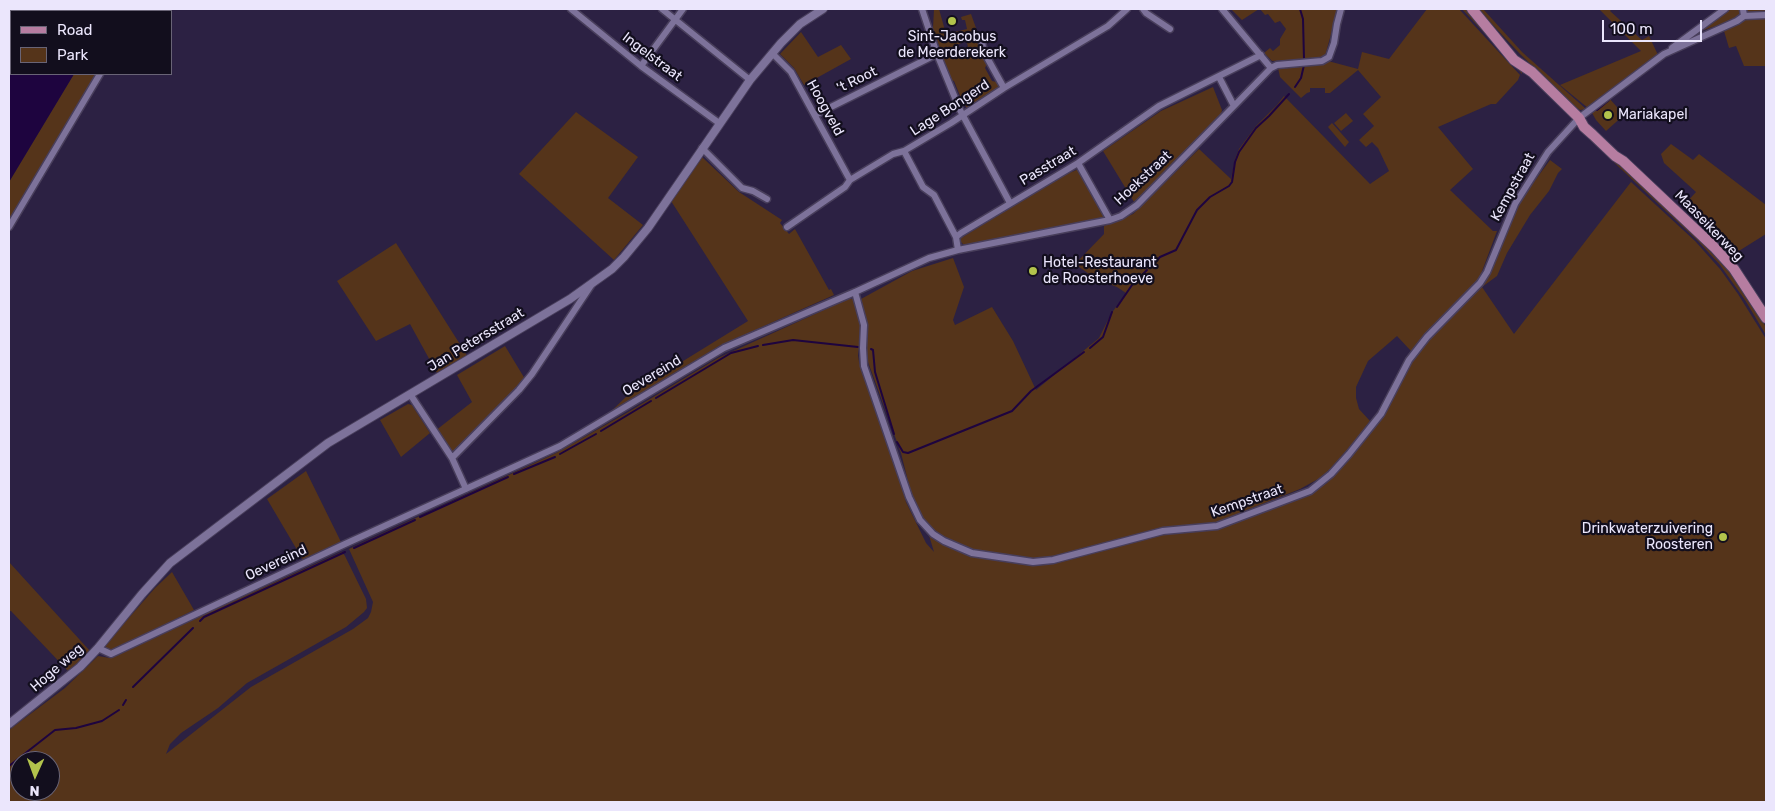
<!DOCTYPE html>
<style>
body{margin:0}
#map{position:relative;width:1775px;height:811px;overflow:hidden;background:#2c2143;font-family:Rubik,sans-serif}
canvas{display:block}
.frame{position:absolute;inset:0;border:10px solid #ebe6fc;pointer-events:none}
.legend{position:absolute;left:10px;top:10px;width:162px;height:65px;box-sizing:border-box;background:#120e1d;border:1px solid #696476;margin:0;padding:6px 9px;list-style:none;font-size:15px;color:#ebe6fc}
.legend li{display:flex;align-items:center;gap:10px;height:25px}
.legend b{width:25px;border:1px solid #696476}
.north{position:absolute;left:10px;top:751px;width:50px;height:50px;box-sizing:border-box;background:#120e1d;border:1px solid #696476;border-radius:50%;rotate:182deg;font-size:14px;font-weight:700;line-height:20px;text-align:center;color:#ebe6fc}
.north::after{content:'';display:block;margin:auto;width:18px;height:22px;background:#b2c34c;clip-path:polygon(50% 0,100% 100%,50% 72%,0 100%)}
.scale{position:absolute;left:1602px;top:20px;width:100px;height:22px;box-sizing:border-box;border:2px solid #ebe6fc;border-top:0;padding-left:6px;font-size:15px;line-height:18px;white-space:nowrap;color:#ebe6fc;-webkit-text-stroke:4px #120e1d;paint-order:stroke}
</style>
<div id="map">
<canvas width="1775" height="811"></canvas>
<div class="frame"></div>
<ul class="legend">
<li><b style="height:6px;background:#b67da1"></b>Road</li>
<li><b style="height:14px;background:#55341a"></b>Park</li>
</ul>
<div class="north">N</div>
<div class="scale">100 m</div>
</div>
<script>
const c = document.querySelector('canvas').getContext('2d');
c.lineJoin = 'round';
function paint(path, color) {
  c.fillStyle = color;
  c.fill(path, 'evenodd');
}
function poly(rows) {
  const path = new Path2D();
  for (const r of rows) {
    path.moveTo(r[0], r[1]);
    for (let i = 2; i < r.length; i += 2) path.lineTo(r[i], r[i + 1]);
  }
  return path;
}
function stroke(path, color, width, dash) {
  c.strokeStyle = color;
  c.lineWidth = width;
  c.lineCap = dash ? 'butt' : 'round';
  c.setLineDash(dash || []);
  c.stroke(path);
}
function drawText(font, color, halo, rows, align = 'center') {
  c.font = font + ' Rubik,sans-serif';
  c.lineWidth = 4.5;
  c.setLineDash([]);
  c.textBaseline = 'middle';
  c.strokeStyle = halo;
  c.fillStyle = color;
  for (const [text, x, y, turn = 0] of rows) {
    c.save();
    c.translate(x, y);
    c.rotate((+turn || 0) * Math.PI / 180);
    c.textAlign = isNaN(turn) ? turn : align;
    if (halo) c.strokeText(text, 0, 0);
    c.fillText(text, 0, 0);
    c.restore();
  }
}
const green = poly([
 [9,9,29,9,28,11,11,11,11,39,9,43],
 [934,9,939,9,946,34,967,29,965,20,962,20,961,17,971,14,981,42,987,64,985,68,992,81,997,82,1000,87,967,108,963,103,954,81,950,80,942,54,944,53,946,56,963,50,968,46,966,41,941,52,933,28],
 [1231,9,1259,9,1242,20],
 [1260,9,1338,9,1325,56,1322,58,1272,61,1264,53,1270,48,1273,51,1280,45,1280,39,1286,29,1280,21,1275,23,1268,14,1265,15],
 [1427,9,1459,9,1520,75,1518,80,1496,104,1491,104,1438,127,1473,169,1450,190,1493,231,1497,231,1481,274,1482,286,1488,277,1508,222,1528,190,1550,160,1562,169,1558,173,1549,191,1530,215,1507,253,1497,276,1482,287,1514,334,1631,182,1695,241,1720,269,1738,294,1766,339,1766,802,9,802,9,730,65,688,98,656,110,658,120,654,197,618,200,616,342,552,345,556,366,599,367,608,364,612,346,627,247,683,218,708,181,733,170,744,166,754,251,687,353,629,368,618,371,612,373,602,349,549,556,453,630,411,718,358,848,299,854,299,860,321,861,330,858,355,859,362,899,476,906,502,926,543,934,552,928,532,952,548,981,558,1035,566,1051,564,1154,536,1220,528,1311,493,1327,483,1344,465,1388,409,1406,372,1411,351,1397,336,1368,361,1356,387,1356,398,1359,409,1370,421,1353,443,1330,469,1320,478,1300,489,1212,524,1166,528,1056,557,1033,561,972,551,948,541,924,522,911,493,901,453,868,362,866,352,868,328,861,299,912,271,953,258,964,287,953,320,955,325,992,307,1013,341,1036,390,1099,338,1111,314,1126,293,1117,287,1096,279,1075,264,1104,234,1104,226,1133,214,1199,149,1231,179,1235,159,1239,149,1256,126,1277,105,1284,96,1370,184,1389,171,1378,148,1372,142,1366,147,1359,140,1374,126,1363,114,1381,97,1358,70,1330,93,1325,93,1325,88,1310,88,1310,92,1307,93,1301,98,1280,77,1278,68,1323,64,1328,61,1358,69,1362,52,1389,59],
 [20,761,50,761,50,791,20,791],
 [1462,9,1467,9,1522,71,1522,74],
 [1478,9,1483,9,1522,52,1586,109,1580,110,1574,106,1520,54],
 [1599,9,1612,9,1610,11,1642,40,1649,36,1658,55,1588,108,1560,85,1641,51],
 [1732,9,1766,9,1766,66,1744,66,1736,46,1729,48,1722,24,1701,31,1718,16],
 [801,32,818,57,841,45,851,59,804,85,794,68,780,54],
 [74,74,97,74,9,221,9,182],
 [1213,87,1222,110,1221,115,1134,202,1103,151,1161,111],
 [1609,98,1624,115,1606,131,1596,120,1591,111],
 [576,112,638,157,608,198,643,225,614,260,519,174],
 [1346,113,1353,121,1341,131,1334,123],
 [1332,123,1349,142,1345,147,1328,127],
 [1592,139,1688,227,1731,273,1766,327,1766,335,1745,300,1720,265,1698,241,1590,140],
 [1671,144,1693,160,1699,154,1766,205,1766,234,1734,254,1719,236,1685,204,1696,192,1664,163,1661,154],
 [702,157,739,192,782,220,780,223,789,234,795,229,829,290,831,289,834,295,719,346,605,417,628,395,748,321,671,201],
 [1079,169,1104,214,1103,218,976,243,967,245,963,244,960,241,961,238,1064,175],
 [396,243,468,357,438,375,410,324,376,341,337,281],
 [505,346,525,379,451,456,435,431,472,402,457,375],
 [408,404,412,405,430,433,401,457,380,420],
 [306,471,341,542,303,560,267,499],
 [9,562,90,651,69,672,11,611,9,611],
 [172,572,194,610,113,650,108,650,105,648,106,644,155,588]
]);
const water = poly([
 [29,9,112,9,111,11,28,11],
 [11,39,11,74,74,74,9,182,9,43]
]);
const stream = poly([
 [1300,9,1303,19,1304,59],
 [1295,87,1301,78,1304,65],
 [1597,110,1609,100],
 [1152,266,1160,257,1176,250,1197,210,1210,197,1229,186,1232,182,1235,162,1239,152,1256,128,1269,116,1289,94],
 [1117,307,1132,285,1147,270],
 [763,345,793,340,858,347],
 [1090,348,1103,337,1112,312],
 [871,349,873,350,875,372,894,434],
 [656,398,731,353,758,346],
 [601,431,651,401],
 [897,442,903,452,908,453,1012,411,1031,391,1084,352],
 [560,454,596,434],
 [514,474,555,457],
 [420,517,508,477],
 [354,548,415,520],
 [200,621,204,617,345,552],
 [133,687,193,628],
 [123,705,126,700],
 [9,766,55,730,76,728,102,721,119,710]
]);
const minor = poly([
 [571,9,641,66,719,123],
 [662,9,750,80],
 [922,9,937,54,960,110,1010,203],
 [1143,9,1146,13,1170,29],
 [1222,9,1271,68],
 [1743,9,1744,16],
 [138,11,139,9],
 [982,42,984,52,1004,88],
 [1672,48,1725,9],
 [772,53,791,72,850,180],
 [641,66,683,9],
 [1234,106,1271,68,1277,65,1322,61,1329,57,1334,43,1337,24,1341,9],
 [815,115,937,54],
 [702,148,742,188,753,191,767,199],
 [904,151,923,187,934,195,956,237],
 [1078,163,1110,220],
 [9,227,100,74],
 [787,227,845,187,850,180,893,154,904,151,951,123,1004,88,1108,26,1127,9],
 [958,250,956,237,961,233,1078,163,1159,106,1261,55],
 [855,292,864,325,863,348,864,366,909,497,920,520,933,534,944,541,972,553,1033,562,1053,560,1163,531,1217,526,1310,491,1331,474,1349,454,1381,414,1409,360,1427,337,1480,283,1487,272,1515,204,1548,152,1579,118,1664,54,1737,21,1744,16,1766,15],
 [410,394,452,458,466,489],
 [452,458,519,390,532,374,592,284],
 [98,648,111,654,345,544,560,446,724,348,855,292,929,258,958,250,1110,220,1121,216,1137,205,1234,106,1219,77]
]);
const tertiary = poly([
 [9,724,80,667,98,648,142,594,170,563,328,443,570,299,612,269,624,257,648,228,750,80,781,43,800,24,823,9]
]);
const primary = poly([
 [1472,9,1514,60,1532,72,1579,118,1584,127,1593,135,1615,156,1623,161,1714,247,1734,269,1766,318]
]);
const markers = [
 [952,21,5,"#b2c34c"],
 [1608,115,5,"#b2c34c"],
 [1033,271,5,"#b2c34c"],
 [1723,537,5,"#b2c34c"]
];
const poiNames = [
 ["Sint-Jacobus",952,37,"center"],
 ["de Meerderekerk",952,53,"center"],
 ["Mariakapel",1618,115],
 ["Hotel-Restaurant",1043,263],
 ["de Roosterhoeve",1043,279],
 ["Drinkwaterzuivering",1713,529,"right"],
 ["Roosteren",1713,545,"right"]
];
const streetNames = [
 ["Ingelstraat",652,57,37],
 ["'t Root",857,80,-26],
 ["Hoogveld",825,108,61],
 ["Lage Bongerd",950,108,-33],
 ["Passtraat",1048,166,-31],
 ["Hoekstraat",1143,178,-43],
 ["Kempstraat",1513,187,-61],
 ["Maaseikerweg",1709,226,46],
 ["Jan Petersstraat",476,340,-31],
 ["Oevereind",652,376,-31],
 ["Kempstraat",1247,501,-19],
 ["Oevereind",276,563,-25],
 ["Hoge weg",57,668,-41]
];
paint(green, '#55341a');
paint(water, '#1e043f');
stroke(stream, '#1e043f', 2);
stroke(minor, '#483e5b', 9);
stroke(tertiary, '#483e5b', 10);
stroke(primary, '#483e5b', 12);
stroke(minor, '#7d729a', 6);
stroke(tertiary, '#7d729a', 8);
stroke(primary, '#b67da1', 10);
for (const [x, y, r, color] of markers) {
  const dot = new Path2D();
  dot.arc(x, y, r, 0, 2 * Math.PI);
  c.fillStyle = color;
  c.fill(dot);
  stroke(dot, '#120e1d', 2);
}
drawText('14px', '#ebe6fc', '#120e1d', poiNames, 'left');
drawText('14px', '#ebe6fc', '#120e1d', streetNames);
</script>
